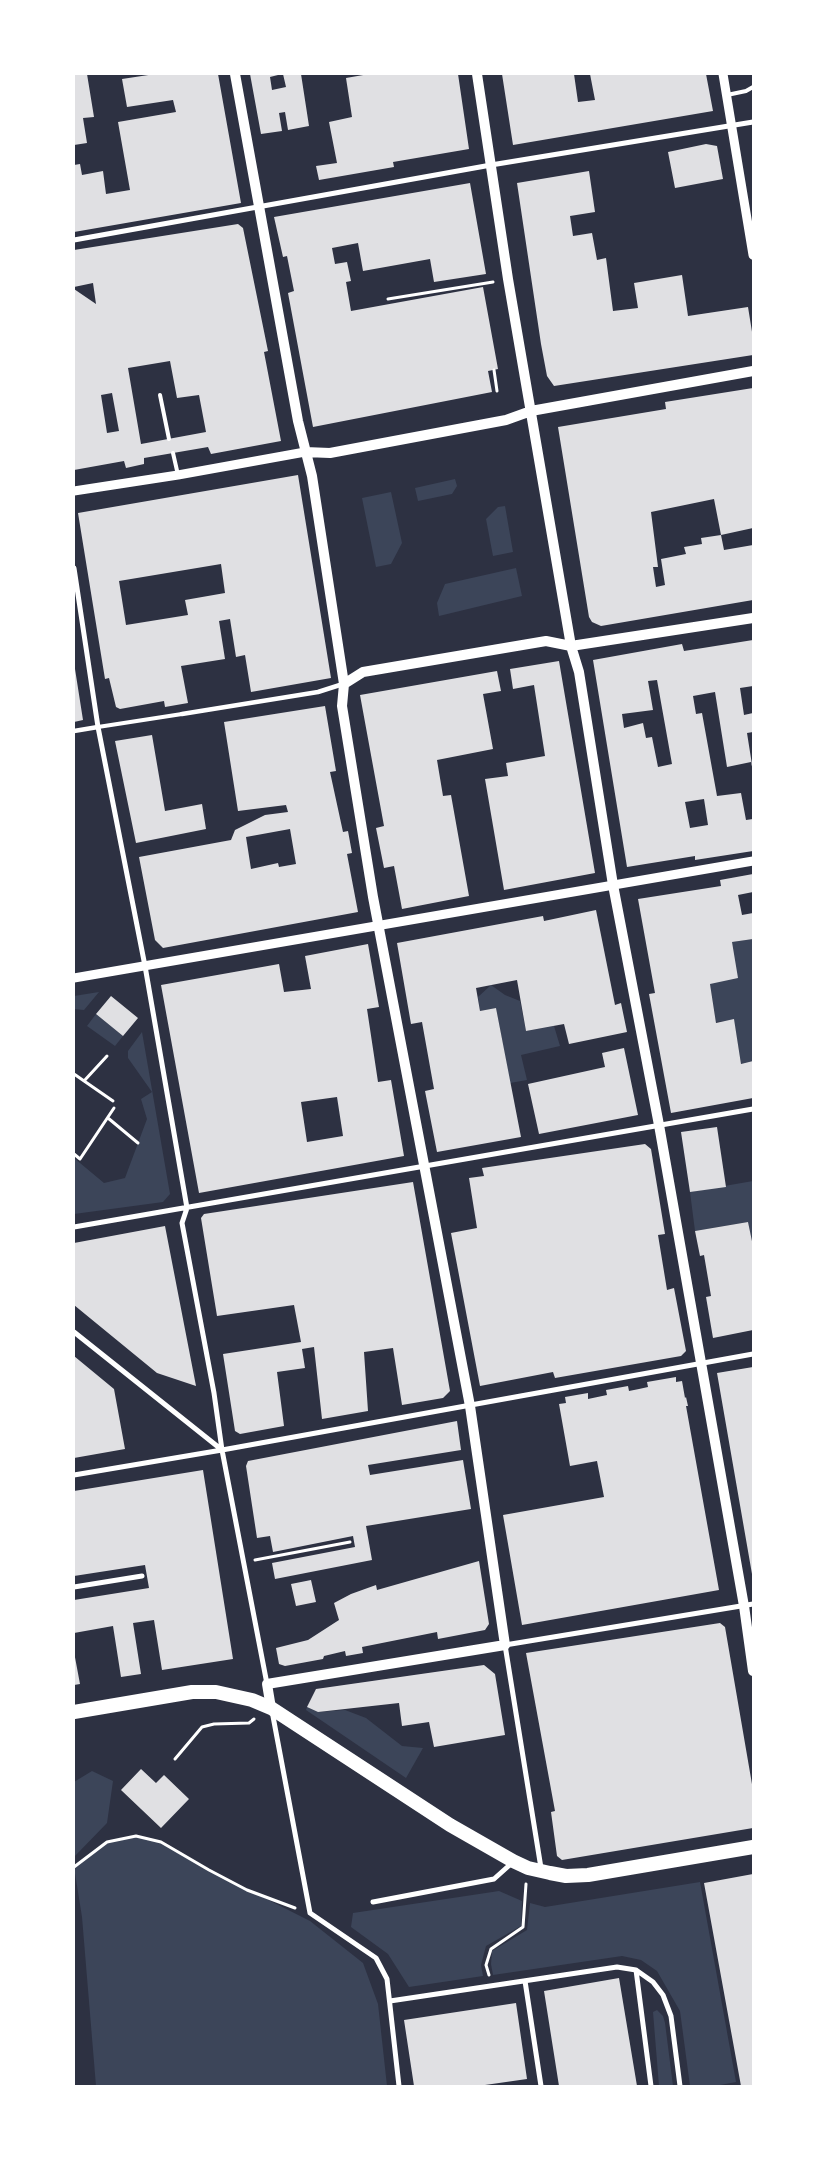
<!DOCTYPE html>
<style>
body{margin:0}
#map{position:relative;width:827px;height:2160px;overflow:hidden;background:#2d3142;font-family:Manrope,sans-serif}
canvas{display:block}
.frame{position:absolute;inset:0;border:75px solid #fff;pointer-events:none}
</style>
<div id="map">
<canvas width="827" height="2160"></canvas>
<div class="frame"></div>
</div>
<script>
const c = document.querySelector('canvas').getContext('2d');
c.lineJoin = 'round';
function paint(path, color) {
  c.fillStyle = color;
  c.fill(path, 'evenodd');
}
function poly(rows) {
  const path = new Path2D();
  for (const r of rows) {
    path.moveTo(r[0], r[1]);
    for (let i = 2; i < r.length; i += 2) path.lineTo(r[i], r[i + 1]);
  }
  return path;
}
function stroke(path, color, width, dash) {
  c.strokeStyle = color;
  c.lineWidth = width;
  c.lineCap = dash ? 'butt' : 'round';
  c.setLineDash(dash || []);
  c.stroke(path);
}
const green = poly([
 [455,479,457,486,452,494,418,501,415,488],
 [391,492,402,543,391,564,376,567,362,498],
 [505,506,513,552,493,556,486,519,498,507],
 [516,568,522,596,439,616,437,603,445,584],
 [753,939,753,1061,741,1064,734,1020,716,1022,710,984,732,942],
 [491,985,505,995,520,1001,526,1031,554,1026,560,1046,521,1055,527,1080,510,1083,496,1008,480,1011,478,997],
 [99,992,84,1010,74,1009,74,996],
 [96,1014,123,1036,115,1046,87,1026],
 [142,1032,170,1194,163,1202,74,1214,74,1158,104,1183,125,1178,147,1119,141,1099,152,1092,128,1058,128,1051],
 [753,1181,753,1246,748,1222,695,1231,690,1192],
 [307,1707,318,1712,345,1710,366,1718,402,1746,423,1748,406,1778,306,1710],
 [92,1771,113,1781,107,1823,74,1857,74,1782],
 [136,1836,161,1842,209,1870,310,1921,363,1963,378,2004,387,2086,96,2086,82,1917,74,1867,107,1842],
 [700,1882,736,2082,715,2086,690,2086,680,2011,657,1971,641,1960,622,1956,493,1975,491,1964,492,1951,527,1930,530,1903,545,1907],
 [499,1891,522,1901,521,1926,486,1946,481,1965,483,1976,409,1987,388,1954,351,1927,353,1913],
 [657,2010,663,2016,665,2023,673,2086,659,2086,653,2012]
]);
const building = poly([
 [74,74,87,74,94,117,83,118,87,143,74,145],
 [155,74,218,74,241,203,74,232,74,165,80,164,82,175,103,171,106,194,130,190,118,122,176,112,173,100,127,107,122,79],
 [250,74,282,74,270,77,272,90,286,87,283,74,301,74,309,126,288,130,285,112,279,113,282,131,261,134],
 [369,74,458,74,469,149,393,162,394,167,319,180,316,166,337,163,329,122,352,117,346,78],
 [502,74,574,74,578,102,595,100,590,74,706,74,713,111,513,145],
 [706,144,717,146,723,179,675,188,668,152],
 [589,171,595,212,570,216,573,236,592,233,597,260,606,258,613,311,638,308,634,283,682,275,688,316,748,307,753,338,753,355,554,386,547,376,541,344,517,183],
 [470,183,486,274,434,282,430,259,363,271,358,243,332,248,335,264,347,262,351,281,346,282,351,311,483,287,498,369,488,371,492,392,313,427,288,293,294,291,287,256,283,257,274,217],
 [238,224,243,228,268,351,264,352,281,441,211,454,208,447,144,458,144,464,126,468,124,461,74,470,74,289,96,304,93,283,74,287,74,250],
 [170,361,177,398,199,395,206,432,141,444,128,368],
 [112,393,119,431,107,433,101,395],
 [753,388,753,528,721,535,714,499,651,512,658,567,653,567,656,587,665,585,661,559,686,554,684,547,702,544,701,538,721,535,724,550,753,545,753,600,601,626,592,622,589,617,558,427,666,409,665,402],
 [298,475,331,678,251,692,245,655,236,657,230,619,219,621,225,659,181,666,188,703,165,707,164,701,120,709,116,707,109,678,105,679,78,513],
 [221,564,225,593,185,600,188,615,126,625,119,581],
 [753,640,753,686,740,688,744,715,753,713,753,732,747,733,753,771,751,762,727,767,715,692,693,696,696,714,702,713,717,796,741,793,746,820,753,819,753,851,695,860,695,856,627,867,593,660,682,644,684,651],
 [657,680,672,764,658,767,652,737,646,738,643,723,624,728,622,714,653,710,648,681],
 [704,799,708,825,690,828,685,802],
 [559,661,595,873,504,890,485,779,508,776,506,763,545,756,534,685,513,689,510,669],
 [75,669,83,720,74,722,74,670],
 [497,671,501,691,483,694,493,749,437,760,443,796,451,795,469,896,402,909,394,866,384,868,376,828,384,826,360,695],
 [325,706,336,771,330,772,343,832,348,831,352,853,347,854,358,912,163,948,155,940,139,857,231,840,235,830,265,815,288,812,286,805,238,811,224,722],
 [290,829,296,864,279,867,278,863,251,869,246,837],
 [152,735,165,811,202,804,206,829,136,843,115,741],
 [753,874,753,892,738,895,742,915,753,913,753,939,732,942,738,978,710,984,716,1023,734,1019,741,1064,753,1061,753,1098,671,1113,649,994,655,993,638,899,721,886,720,880],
 [596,910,615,1005,621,1003,627,1032,569,1044,564,1024,526,1031,517,980,476,988,480,1011,496,1008,521,1137,437,1152,425,1091,434,1089,422,1022,411,1024,397,943,543,916,544,921],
 [368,944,379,1007,367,1009,378,1082,391,1080,404,1156,199,1193,161,985,279,964,284,992,311,989,305,956],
 [337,1097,343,1136,307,1142,301,1102],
 [111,996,138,1018,123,1036,96,1014],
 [624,1048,638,1115,539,1134,528,1084,605,1067,602,1053],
 [717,1127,726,1187,690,1192,681,1132],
 [645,1144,651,1149,665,1234,658,1235,667,1290,674,1288,686,1351,681,1356,555,1378,553,1372,480,1386,451,1233,477,1228,469,1178,484,1176,482,1168],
 [413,1182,450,1391,443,1398,402,1405,393,1348,364,1352,368,1411,322,1419,314,1347,302,1349,305,1368,277,1372,284,1426,240,1434,235,1431,223,1354,301,1342,294,1305,217,1316,201,1218,204,1214],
 [748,1222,753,1246,753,1330,713,1338,706,1297,711,1296,704,1255,700,1256,695,1231],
 [165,1226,177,1288,196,1386,157,1373,74,1305,74,1243],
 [74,1356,114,1389,125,1449,74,1458],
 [753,1367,752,1390,752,1574,717,1373],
 [676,1377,676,1382,682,1381,685,1398,686,1397,688,1406,686,1406,719,1590,522,1625,503,1515,604,1497,597,1461,570,1466,559,1404,566,1403,565,1397,588,1393,588,1399,607,1395,606,1390,628,1386,629,1391,639,1389,648,1387,647,1382],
 [457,1421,461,1450,368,1465,370,1475,463,1460,471,1509,366,1526,372,1560,275,1579,272,1563,355,1547,353,1536,273,1552,270,1536,257,1538,246,1466,248,1461],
 [203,1470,233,1659,162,1670,154,1620,133,1623,141,1674,121,1677,113,1626,74,1633,74,1600,149,1588,145,1565,74,1576,74,1491],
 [479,1561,489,1624,485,1630,438,1639,437,1632,362,1647,363,1653,346,1656,345,1651,324,1656,323,1659,285,1666,279,1664,276,1648,308,1640,339,1620,334,1603,351,1594,376,1585,377,1590],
 [311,1580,316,1602,296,1606,291,1584],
 [720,1623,725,1627,753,1790,753,1828,562,1860,557,1856,551,1812,555,1811,526,1653],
 [74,1652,80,1684,74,1685],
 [484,1665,495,1674,505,1735,434,1747,429,1722,402,1726,399,1703,318,1712,307,1707,316,1689],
 [141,1769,156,1783,164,1775,189,1799,161,1828,121,1790],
 [753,1874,753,2086,741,2086,704,1883],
 [619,1978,637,2086,559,2086,544,1991],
 [516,2003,527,2079,478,2086,414,2086,404,2020]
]);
const path = poly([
 [388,299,493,282],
 [494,370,497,391],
 [74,1074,113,1101],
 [84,1081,107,1056],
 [108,1118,138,1143],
 [74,1154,80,1159,114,1108],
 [255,1560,350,1542],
 [175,1759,202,1727,214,1724,249,1723,254,1719],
 [74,1867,107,1842,136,1836,161,1842,209,1870,247,1890,295,1908],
 [489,1975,486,1965,491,1949,523,1927,526,1884]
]);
const service = poly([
 [727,95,746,91,753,87],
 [160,395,169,439],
 [173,453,178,475],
 [98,727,182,714]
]);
const pedestrian = poly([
 [182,714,318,692,343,684],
 [74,731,98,727]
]);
const minor = poly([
 [74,240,491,165,753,122],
 [74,568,98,727,145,966,187,1208,182,1223,214,1393,222,1450,267,1684],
 [74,1227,753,1109],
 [74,1332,222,1450],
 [74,1475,222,1450,753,1354],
 [74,1587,142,1576],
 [272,1711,310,1913,376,1958,387,1979,399,2086],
 [541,1868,505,1645,753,1604],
 [373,1902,494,1879,513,1862],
 [636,1970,651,2086],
 [525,1981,541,2086],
 [390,2001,617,1967,636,1970,653,1982,663,1995,671,2016,680,2086]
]);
const tertiary = poly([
 [723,74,753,255],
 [74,491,178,475,305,452],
 [74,978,753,861]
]);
const secondary = poly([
 [235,74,298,421,312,476,344,684,342,706,373,897,470,1406,505,1645,267,1684,271,1708],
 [477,74,508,279,571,646,579,672,613,885,659,1125,744,1606,753,1671],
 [305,452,330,453,506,420,531,411,753,371],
 [344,684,363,672,546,641,571,646,753,618]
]);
const trunk = poly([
 [74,1712,192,1692,216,1692,252,1700,271,1708,450,1825,513,1861,528,1868,550,1873,566,1876,588,1875,753,1847]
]);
paint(green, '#3c4559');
paint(building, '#e0e0e3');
stroke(path, '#fff', 3);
stroke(service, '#fff', 4);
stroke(pedestrian, '#fff', 4.5);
stroke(minor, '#fff', 5);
stroke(tertiary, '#fff', 9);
stroke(secondary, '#fff', 10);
stroke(trunk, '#fff', 14);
</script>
